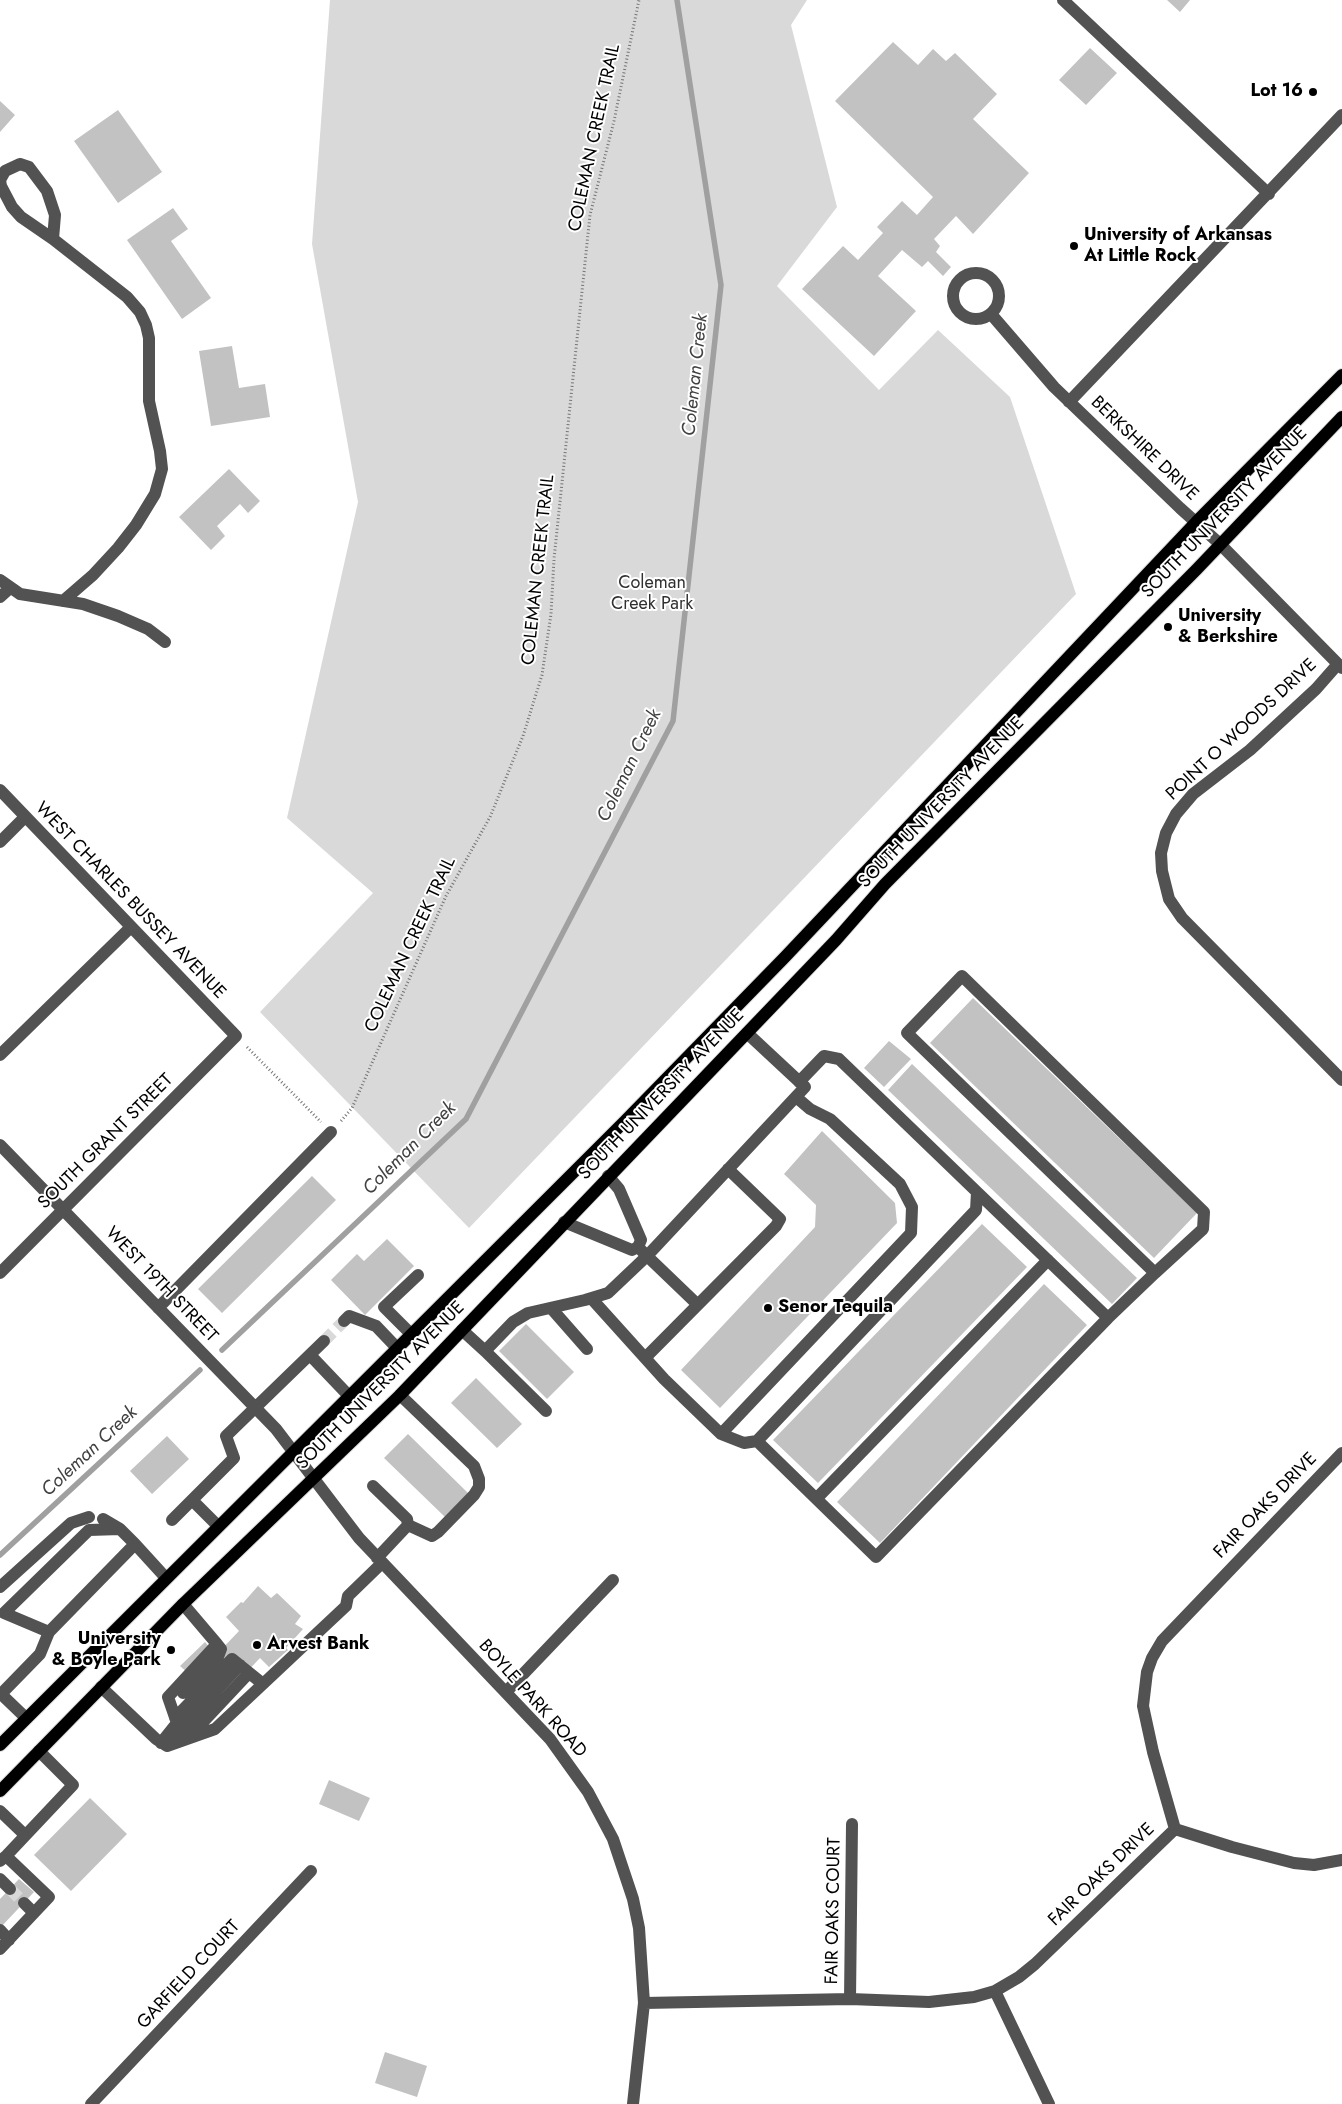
<!DOCTYPE html>
<style>
body{margin:0}
canvas{display:block;background:#fff}
</style>
<canvas width="1342" height="2104"></canvas>
<script>
const c = document.querySelector('canvas').getContext('2d');
c.lineJoin = 'round';
function paint(path, color) {
  c.fillStyle = color;
  c.fill(path, 'evenodd');
}
function poly(rows) {
  const path = new Path2D();
  for (const r of rows) {
    if (r.length === 3) {
      path.moveTo(r[0] + r[2], r[1]);
      path.arc(r[0], r[1], r[2], 0, 2 * Math.PI);
      continue;
    }
    path.moveTo(r[0], r[1]);
    for (let i = 2; i < r.length; i += 2) path.lineTo(r[i], r[i + 1]);
  }
  return path;
}
function stroke(path, color, width, dash) {
  c.strokeStyle = color;
  c.lineWidth = width;
  c.lineCap = dash ? 'butt' : 'round';
  c.setLineDash(dash || []);
  c.stroke(path);
}
function drawText(font, color, halo, rows, align = 'center') {
  c.font = font + ' Jost,sans-serif';
  c.lineWidth = 4;
  c.setLineDash([]);
  c.textBaseline = 'middle';
  c.strokeStyle = halo;
  c.fillStyle = color;
  for (const [text, x, y, turn = 0] of rows) {
    c.save();
    c.translate(x, y);
    c.rotate((+turn || 0) * Math.PI / 180);
    c.textAlign = isNaN(turn) ? turn : align;
    if (halo) c.strokeText(text, 0, 0);
    c.fillText(text, 0, 0);
    c.restore();
  }
}
const green = poly([
 [330,0,807,0,791,25,837,207,777,286,879,390,938,330,1010,397,1076,594,469,1228,260,1012,373,893,287,818,358,502,312,244]
]);
const stream = poly([
 [222,1350,466,1119,673,721,721,285,677,0],
 [0,1555,200,1370]
]);
const building = poly([
 [1167,0,1190,0,1180,12],
 [893,42,918,65,933,49,946,61,955,53,997,94,973,119,1029,173,973,234,956,216,934,239,940,246,936,252,951,267,943,276,928,261,922,267,902,250,878,276,916,311,874,356,802,289,843,246,858,260,883,233,877,227,902,201,917,215,933,197,835,101],
 [1090,48,1117,73,1086,105,1059,80],
 [0,101,15,115,0,132],
 [118,110,162,172,118,203,74,141],
 [173,208,188,229,171,241,211,298,182,319,127,240],
 [232,346,239,388,265,384,270,417,211,426,199,351],
 [229,469,260,501,248,513,240,504,217,526,225,536,211,550,179,517],
 [973,998,1197,1213,1154,1258,930,1043],
 [889,1041,911,1059,884,1087,864,1068],
 [912,1064,1137,1278,1112,1304,888,1090],
 [822,1131,895,1203,897,1223,720,1408,681,1370,815,1227,816,1205,784,1174],
 [312,1176,336,1200,222,1313,198,1289],
 [982,1224,1027,1267,818,1483,773,1440],
 [387,1239,414,1266,365,1315,331,1280,357,1254,364,1261],
 [1044,1284,1087,1325,880,1543,837,1502],
 [526,1324,574,1372,547,1399,499,1351],
 [476,1378,522,1424,497,1448,451,1403],
 [408,1434,468,1493,445,1517,384,1458],
 [167,1436,189,1459,152,1494,130,1471],
 [258,1586,271,1598,277,1593,301,1616,295,1624,303,1629,286,1648,288,1650,269,1667,260,1658,241,1678,189,1674,180,1666,205,1642,216,1655,239,1631,226,1617,241,1602,243,1603],
 [329,1780,370,1798,359,1821,319,1804],
 [90,1798,127,1834,71,1891,34,1855],
 [19,1879,34,1892,0,1928,0,1899],
 [385,2052,427,2066,417,2097,375,2083]
]);
const minorTunnel = poly([
 [324,1341,344,1321],
 [10,1889,24,1903]
]);
const path = poly([
 [247,1047,321,1122],
 [341,1121,352,1108,446,896,490,817,523,736,542,675,551,614,554,559,590,215,614,121,639,0]
]);
const minor = poly([
 [1063,0,1269,194],
 [20,164,29,167,47,191,55,215,53,239,21,217,12,207,1,186,0,180,5,171,20,164],
 [53,239,127,297,140,312,146,325,149,338,149,401,160,451,162,469,155,494,136,525,118,548,93,575,63,601],
 [976,296,23],
 [991,314,1054,387,1180,508,1220,544,1342,668],
 [1069,402,1342,115],
 [0,580,20,594,83,604,118,616,148,629,165,642],
 [0,597,10,588],
 [1338,664,1316,689,1250,750,1193,794,1176,814,1166,833,1161,853,1162,871,1169,899,1182,918,1342,1080],
 [0,790,236,1036,0,1273],
 [0,842,25,817],
 [0,1055,131,927],
 [0,1145,276,1429,359,1538,550,1739,588,1792,613,1839,633,1899,639,1928,644,2003,633,2104],
 [564,1222,632,1250,638,1247,641,1240,619,1189,608,1176],
 [638,1247,647,1256,805,1087,747,1033],
 [591,1298,664,1379,721,1434,744,1443,757,1441,976,1210,977,1192,839,1059,824,1056,799,1082],
 [158,1308,331,1132],
 [551,1308,587,1349],
 [1108,1318,1155,1273,907,1033,962,976,1204,1212,1203,1229,1155,1273],
 [344,1321,349,1316,376,1326,397,1348],
 [462,1330,485,1351,513,1322,528,1313,585,1300,608,1293,647,1256,697,1304],
 [411,1334,384,1307,418,1275],
 [485,1351,546,1411],
 [310,1355,350,1397],
 [645,1358,776,1226,780,1219,728,1169],
 [400,1395,474,1466,479,1479,479,1487,474,1495,438,1532,432,1536,408,1525],
 [721,1434,911,1233,912,1207,900,1184,830,1119,810,1109,796,1097],
 [757,1441,876,1557,1108,1318,977,1192],
 [373,1486,407,1519,408,1525,377,1558],
 [817,1498,1048,1260],
 [103,1519,120,1529],
 [172,1520,192,1500],
 [218,1526,192,1500,234,1458,226,1436,324,1341],
 [135,1544,49,1632,4,1613,89,1530,120,1529,135,1544,166,1578],
 [0,1587,71,1523,89,1517],
 [101,1687,156,1739,167,1746,215,1729,346,1606,348,1596,382,1563],
 [506,1692,613,1580],
 [183,1693,218,1657,221,1649,217,1644],
 [1,1694,26,1718],
 [0,1695,40,1654,49,1632],
 [175,1718,232,1659,263,1684],
 [174,1736,240,1665],
 [189,1737,249,1673],
 [161,1743,177,1723,168,1697,217,1644,183,1604],
 [0,1811,25,1835],
 [1175,1829,1153,1752,1143,1706,1147,1672,1152,1658,1162,1641,1342,1453],
 [1175,1829,1232,1847,1294,1863,1314,1865,1342,1860],
 [6,1856,73,1785,39,1751],
 [0,1861,6,1856,49,1897,0,1949],
 [0,1879,10,1889],
 [24,1903,34,1913],
 [0,1930,9,1940],
 [995,1991,1049,2104],
 [850,1999,852,1824],
 [644,2003,850,1999,929,2002,974,1997,995,1991,1019,1977,1035,1964,1175,1829],
 [91,2104,311,1871]
]);
const major = poly([
 [0,1745,625,1121,785,957,1196,522,1342,375],
 [0,1791,183,1604,400,1395,836,940,885,884,1197,569,1342,417]
]);
const markers = [
 [1313,92,5,"#000"],
 [1074,246,5,"#000"],
 [1168,627,5,"#000"],
 [768,1308,5,"#000"],
 [257,1645,5,"#000"],
 [171,1650,5,"#000"]
];
const poiNames = [
 ["Lot 16",1303,92,"right"],
 ["University of Arkansas",1084,236],
 ["At Little Rock",1084,257],
 ["University",1178,617],
 ["& Berkshire",1178,638],
 ["Senor Tequila",778,1308],
 ["University",161,1640,"right"],
 ["& Boyle Park",161,1661,"right"],
 ["Arvest Bank",267,1645]
];
const streetNames = [
 ["COLEMAN CREEK TRAIL",595,138,-78],
 ["BERKSHIRE DRIVE",1144,449,44],
 ["SOUTH UNIVERSITY AVENUE",1225,513,-46],
 ["COLEMAN CREEK TRAIL",539,570,-84],
 ["POINT O WOODS DRIVE",1242,730,-43],
 ["SOUTH UNIVERSITY AVENUE",942,803,-46],
 ["WEST CHARLES BUSSEY AVENUE",130,901,46],
 ["COLEMAN CREEK TRAIL",411,945,-65],
 ["SOUTH UNIVERSITY AVENUE",662,1095,-46],
 ["SOUTH GRANT STREET",106,1142,-45],
 ["WEST 19TH STREET",161,1285,46],
 ["SOUTH UNIVERSITY AVENUE",381,1386,-45],
 ["FAIR OAKS DRIVE",1266,1506,-46],
 ["BOYLE PARK ROAD",532,1699,48],
 ["FAIR OAKS DRIVE",1102,1875,-44],
 ["FAIR OAKS COURT",834,1911,-89],
 ["GARFIELD COURT",189,1975,-47]
];
const parkNames = [
 ["Coleman",652,584],
 ["Creek Park",652,605]
];
const waterNames = [
 ["Coleman Creek",696,375,-84],
 ["Coleman Creek",630,766,-64],
 ["Coleman Creek",410,1149,-45],
 ["Coleman Creek",90,1452,-43]
];
paint(green, '#d9d9d9');
stroke(stream, '#a0a0a0', 5.5);
paint(building, '#c2c2c2');
stroke(minorTunnel, '#d9d9d9', 12, [12, 6]);
stroke(major, '#dbdbdb', 14);
stroke(path, '#747474', 3, [1, 2.5]);
stroke(minor, '#525252', 12);
stroke(major, '#000', 12);
for (const [x, y, r, color] of markers) {
  const dot = new Path2D();
  dot.arc(x, y, r, 0, 2 * Math.PI);
  c.fillStyle = color;
  c.fill(dot);
  stroke(dot, '#fff', 2);
}
drawText('bold 18px', '#000', '#fff', poiNames, 'left');
drawText('18px', '#000', '#fff', streetNames);
drawText('18px', '#303030', '#fff', parkNames);
drawText('italic 19px', '#414141', '#fff', waterNames);
</script>
